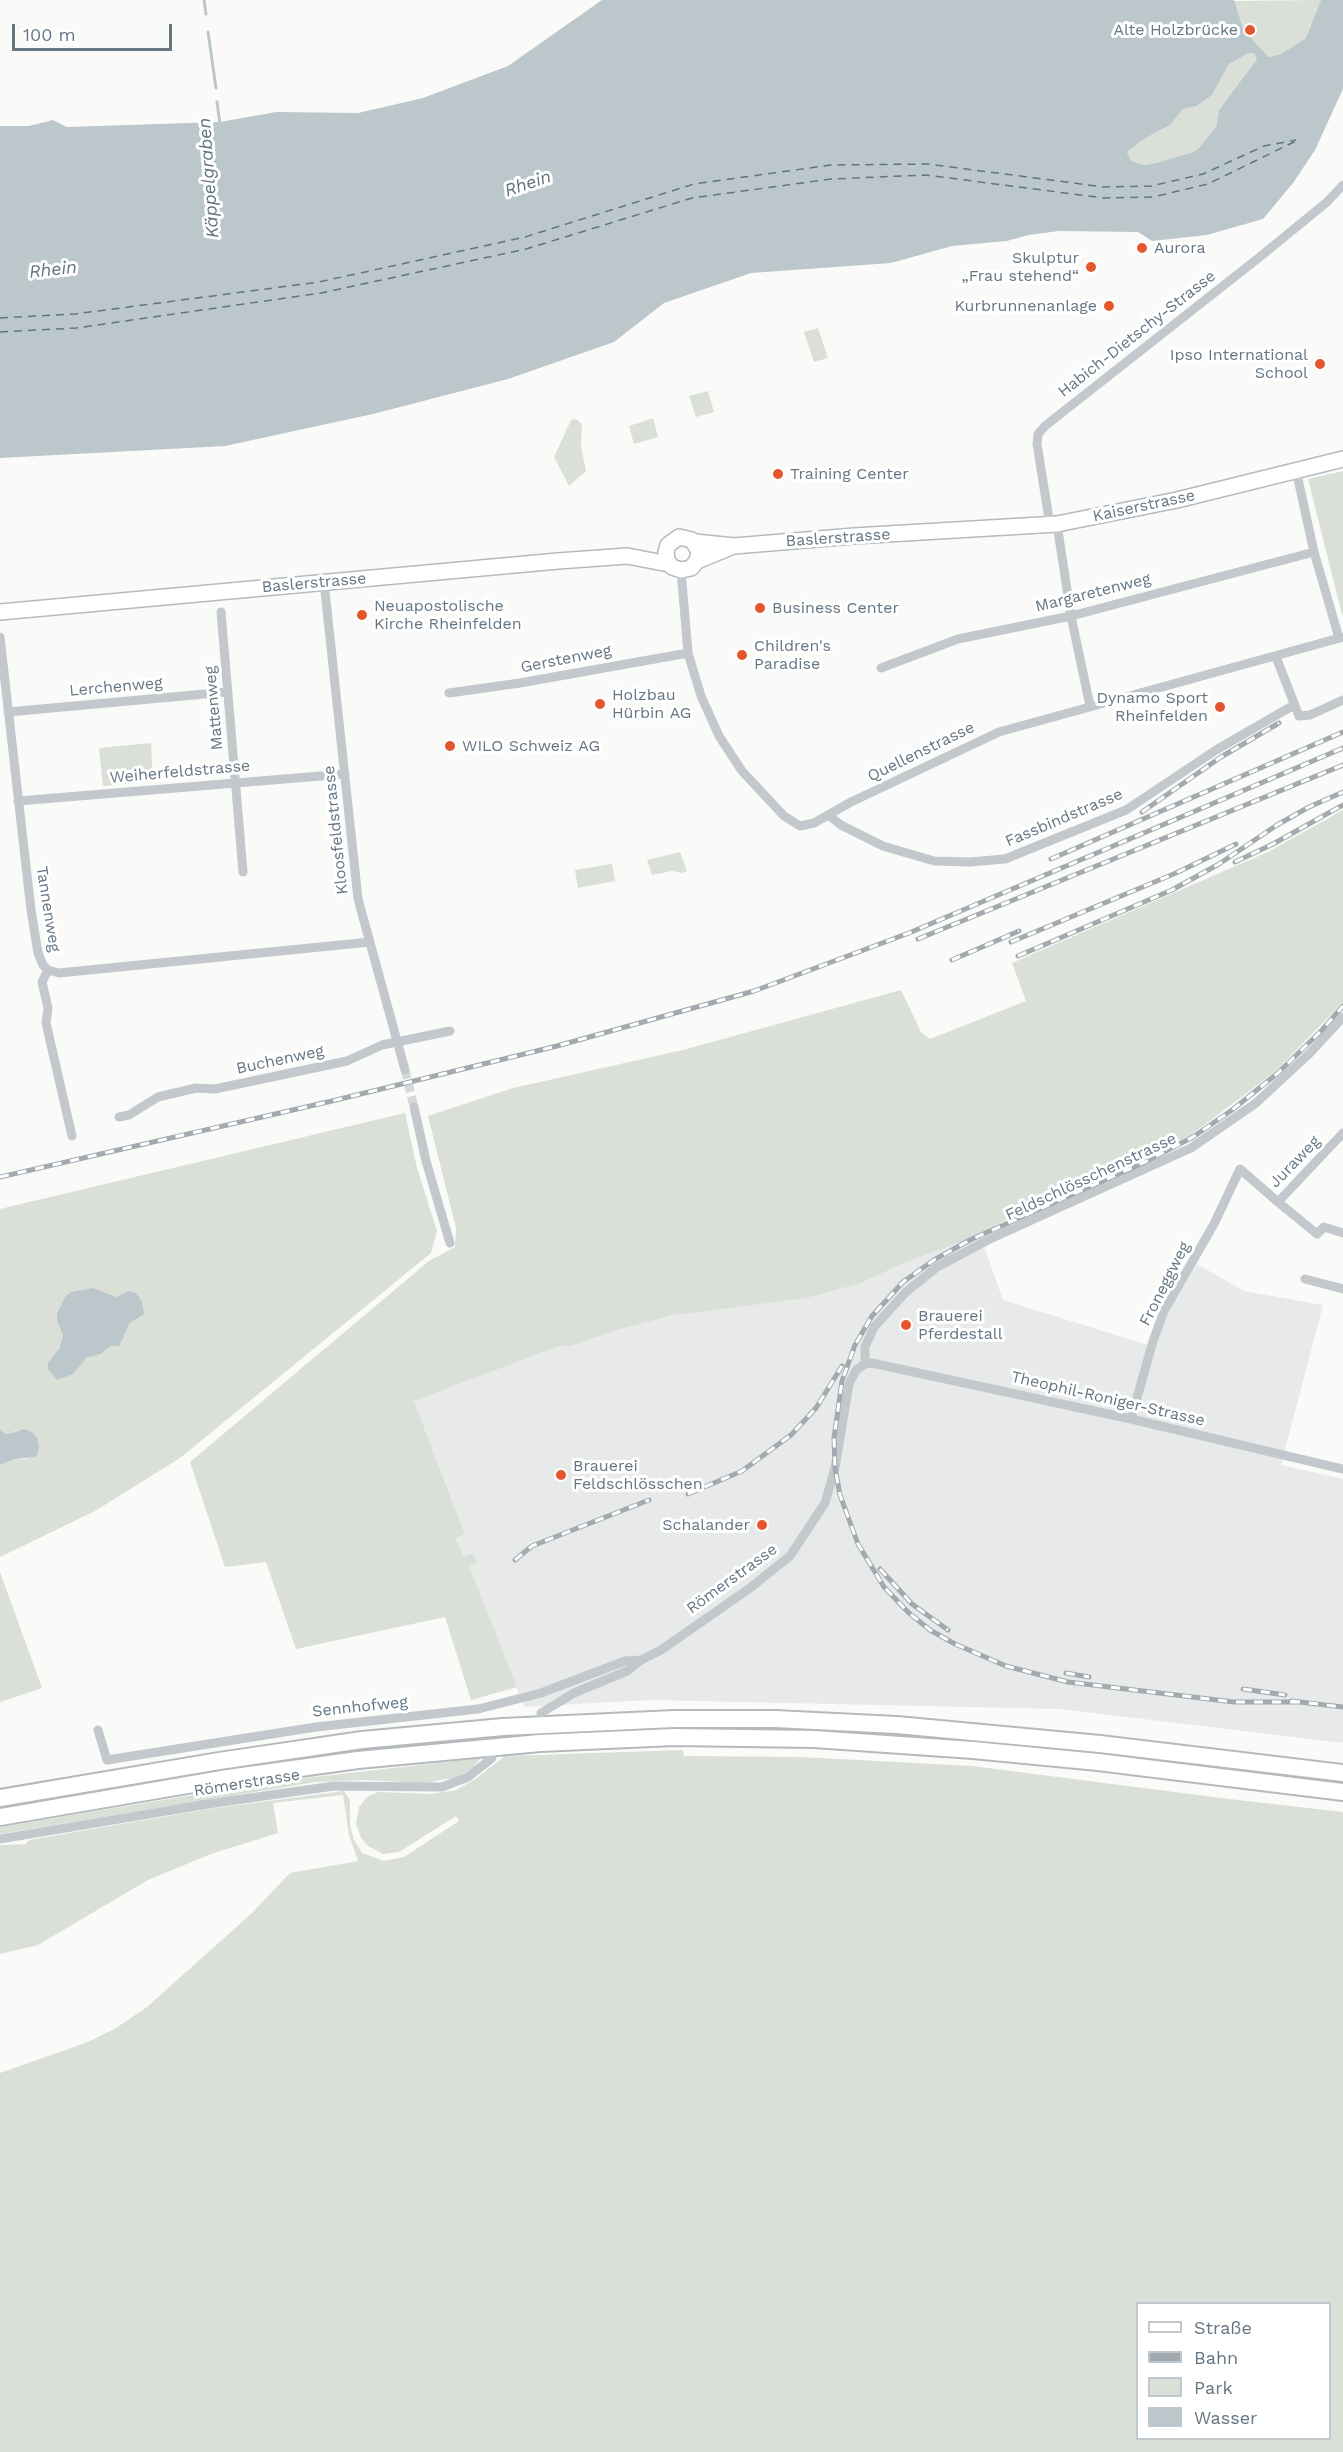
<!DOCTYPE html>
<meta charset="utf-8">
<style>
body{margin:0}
#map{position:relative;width:1343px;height:2452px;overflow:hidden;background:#fafaf8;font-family:"Work Sans",sans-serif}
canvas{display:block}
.legend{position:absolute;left:1136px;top:2302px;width:195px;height:138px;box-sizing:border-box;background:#fff;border:2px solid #c1c8cd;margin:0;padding:8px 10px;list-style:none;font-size:18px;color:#657683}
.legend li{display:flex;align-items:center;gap:12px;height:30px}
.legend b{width:30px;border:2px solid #c1c8cd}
.scale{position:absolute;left:12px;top:24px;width:160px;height:27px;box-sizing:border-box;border:3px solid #657683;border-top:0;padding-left:8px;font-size:18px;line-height:21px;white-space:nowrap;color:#657683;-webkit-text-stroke:4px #fff;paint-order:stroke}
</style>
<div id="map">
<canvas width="1343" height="2452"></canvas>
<ul class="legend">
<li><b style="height:8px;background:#fff"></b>Straße</li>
<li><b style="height:8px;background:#a2aab0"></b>Bahn</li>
<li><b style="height:16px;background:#dadfd7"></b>Park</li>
<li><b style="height:16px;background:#bbc7cb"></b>Wasser</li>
</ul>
<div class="scale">100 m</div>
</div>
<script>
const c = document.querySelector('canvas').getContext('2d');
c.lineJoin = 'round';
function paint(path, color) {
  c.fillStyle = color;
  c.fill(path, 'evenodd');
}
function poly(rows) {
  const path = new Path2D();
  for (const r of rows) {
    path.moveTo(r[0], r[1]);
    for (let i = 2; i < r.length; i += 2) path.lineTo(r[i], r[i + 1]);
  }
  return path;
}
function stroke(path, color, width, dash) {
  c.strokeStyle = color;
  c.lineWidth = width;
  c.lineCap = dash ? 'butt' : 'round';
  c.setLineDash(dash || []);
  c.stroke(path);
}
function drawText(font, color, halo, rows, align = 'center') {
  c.font = font + ' "Work Sans",sans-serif';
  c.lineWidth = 6;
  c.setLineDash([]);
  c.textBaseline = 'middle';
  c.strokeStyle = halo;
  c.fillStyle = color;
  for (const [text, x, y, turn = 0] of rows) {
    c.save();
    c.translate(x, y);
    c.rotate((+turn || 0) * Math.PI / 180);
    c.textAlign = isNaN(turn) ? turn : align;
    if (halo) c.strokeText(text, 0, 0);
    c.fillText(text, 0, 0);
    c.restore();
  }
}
const built = poly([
 [980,1235,1003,1300,1148,1345,1197,1264,1244,1291,1323,1305,1281,1465,1343,1479,1343,1743,1060,1709,651,1700,524,1707,468,1566,477,1563,464,1557,456,1537,465,1533,414,1401,562,1345,568,1347,614,1331,674,1315,861,1283,904,1263]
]);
const green = poly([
 [1321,0,1306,38,1281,54,1267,57,1243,29,1233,1],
 [1249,53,1254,53,1257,59,1219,110,1216,127,1199,148,1193,152,1156,163,1144,165,1131,162,1127,152,1144,139,1170,125,1183,109,1197,106,1212,95,1229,64],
 [818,328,828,358,814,362,804,332],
 [708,391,714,412,696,417,689,396],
 [653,418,658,437,634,444,629,426],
 [576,419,582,424,581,446,586,471,569,486,554,457,571,420],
 [1343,471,1343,618,1308,479],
 [151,743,153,782,103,786,99,748],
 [1343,810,1343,1002,1276,1071,1191,1135,1114,1173,1006,1220,980,1235,904,1263,861,1283,806,1298,674,1315,614,1331,568,1347,562,1345,414,1401,465,1534,456,1538,464,1557,473,1553,477,1563,469,1566,517,1687,471,1700,445,1617,296,1649,266,1562,225,1567,190,1462,429,1261,455,1247,456,1228,428,1116,513,1088,683,1050,901,990,921,1032,930,1039,1026,1001,1012,963,1268,852],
 [680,852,687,871,682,873,672,871,652,875,647,860],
 [612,864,615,881,578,888,575,870],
 [405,1113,417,1168,437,1231,431,1253,180,1458,95,1511,0,1557,0,1465,14,1459,27,1459,18,1430,7,1434,0,1430,0,1209],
 [128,1291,143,1314,130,1323,121,1341,111,1346,101,1354,85,1358,73,1374,48,1363,57,1354,63,1335,57,1313,65,1297,116,1297],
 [0,1572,42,1688,0,1702],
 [683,1750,684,1756,800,1757,972,1766,1229,1799,1343,1812,1343,2452,0,2452,0,2073,88,2042,116,2028,147,2007,252,1913,290,1873,358,1861,349,1835,343,1795,273,1803,278,1833,211,1854,148,1880,38,1945,0,1954,0,1845,26,1844,29,1840,208,1809,344,1791,350,1800,350,1825,354,1840,362,1853,384,1861,404,1857,459,1821,456,1816,399,1852,383,1854,368,1846,361,1838,356,1824,359,1807,367,1797,378,1792,431,1794,456,1790,474,1780,505,1756],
 [1138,2304,1330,2304,1330,2438,1138,2438],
 [481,1758,473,1768,457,1777,425,1783,365,1780,316,1782,0,1834,0,1827,205,1793,314,1777]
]);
const water = poly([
 [602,0,1234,0,1243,29,1268,57,1281,54,1306,38,1321,0,1343,0,1343,89,1315,150,1293,183,1263,219,1207,235,1152,241,1138,232,1059,231,1028,235,1007,241,952,246,891,263,751,273,664,303,614,342,508,379,373,414,225,446,0,458,0,126,29,126,53,120,67,127,220,122,276,112,358,113,423,98,508,66],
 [1249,53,1254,53,1257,59,1219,110,1216,127,1199,148,1193,152,1156,163,1144,165,1131,161,1127,152,1144,139,1170,125,1183,109,1197,106,1212,95,1229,64],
 [93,1288,116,1297,128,1291,136,1293,142,1302,144,1314,130,1323,119,1346,111,1346,101,1354,86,1358,73,1374,57,1380,48,1369,48,1363,59,1349,63,1335,57,1320,57,1313,65,1297,71,1292],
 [25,1429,33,1433,37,1438,39,1445,38,1453,35,1457,15,1459,0,1465,0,1430,7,1434]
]);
const stream = poly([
 [204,0,206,14],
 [208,32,216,88],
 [217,102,220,124]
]);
const ferry = poly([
 [0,318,75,314,319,282,525,237,694,184,831,165,928,164,1104,187,1151,186,1203,174,1264,146,1296,140],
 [0,332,76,328,321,293,526,249,692,198,831,179,926,175,1104,198,1153,197,1208,184,1300,139]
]);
const minorTunnel = poly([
 [405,1070,414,1107]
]);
const minor = poly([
 [1296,470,1314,552,1339,638],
 [1057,524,1071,616,1090,706],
 [1050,525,1037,444,1038,434,1045,426,1261,256,1327,202,1343,185],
 [681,570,688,653,701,696,719,736,742,771,784,816,800,826,814,823,851,802,999,732,1343,637],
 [324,582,358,899,405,1070],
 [221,612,243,872],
 [0,637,31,910,38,953,43,965,48,970,59,973,370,942],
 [1276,657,1299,716,1310,715,1343,700],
 [881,668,958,639,1071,616,1314,552],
 [449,693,520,683,688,653],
 [8,712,227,692],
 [18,801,345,774],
 [828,815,841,825,883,846,934,861,970,862,1005,859,1126,810,1216,750,1294,705],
 [48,970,42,982,48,1008,46,1023,72,1136],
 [414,1107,426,1161,450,1243],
 [119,1117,129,1115,158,1097,196,1088,215,1089,347,1061,382,1045,450,1031],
 [1278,1202,1317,1234,1324,1227,1343,1233],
 [1305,1279,1343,1289],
 [865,1364,865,1347,874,1327,906,1292,937,1267,990,1239,1191,1148,1256,1103,1310,1053,1343,1017],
 [865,1364,872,1363,1131,1419,1343,1469],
 [1131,1419,1153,1341,1164,1311,1214,1224,1240,1169,1278,1202,1343,1133],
 [541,1713,574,1693,627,1671,641,1660,661,1650,750,1588,790,1556,825,1503,835,1468,849,1384,856,1370,865,1364],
 [98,1730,107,1760,316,1727,478,1709,541,1693,625,1661,641,1660],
 [0,1839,208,1804,334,1786,442,1787,468,1777,492,1758]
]);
const primary = poly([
 [695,542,734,546,854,536,1057,524,1177,500,1343,459],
 [697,561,699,551,692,540,679,537,668,545,666,552,667,560,672,567,681,570,691,568,697,561,731,547],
 [0,612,558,561,627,556,669,564]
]);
const motorway = poly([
 [0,1798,219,1761,362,1740,503,1727,674,1719,775,1719,897,1725,1100,1744,1343,1773],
 [0,1817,228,1778,358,1760,540,1743,674,1737,814,1739,973,1750,1098,1762,1343,1792]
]);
const rail = poly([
 [1142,812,1221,757,1279,723],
 [1051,859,1343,732],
 [1235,862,1273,844,1343,805],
 [918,939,1343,765],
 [1011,942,1176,873,1236,844],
 [1018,956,1172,890,1219,864,1277,825,1309,807,1343,792],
 [952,960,1019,931],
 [0,1177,332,1101,557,1046,754,991,909,933,1343,748],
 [688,1494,742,1471,791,1435,816,1408,842,1366],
 [515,1560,532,1546,649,1500],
 [880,1569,912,1604,948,1630],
 [1066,1673,1089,1677],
 [1243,1689,1285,1695],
 [1291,1701,1343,1707],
 [1299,1702,1234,1702,1068,1682,1006,1666,955,1644,930,1630,909,1613,884,1587,858,1544,840,1495,835,1468,834,1438,842,1381,855,1345,872,1316,903,1282,934,1260,970,1240,1143,1163,1193,1137,1232,1110,1278,1073,1322,1030,1343,1006]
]);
const markers = [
 [1250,30,6,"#e4572e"],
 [1142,248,6,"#e4572e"],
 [1091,267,6,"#e4572e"],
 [1109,306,6,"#e4572e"],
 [1320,364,6,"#e4572e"],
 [778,474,6,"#e4572e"],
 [760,608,6,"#e4572e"],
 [362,615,6,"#e4572e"],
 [742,655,6,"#e4572e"],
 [600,704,6,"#e4572e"],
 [1220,707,6,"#e4572e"],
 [450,746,6,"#e4572e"],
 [906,1325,6,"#e4572e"],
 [561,1475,6,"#e4572e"],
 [762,1525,6,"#e4572e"]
];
const poiNames = [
 ["Alte Holzbrücke",1238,30,"right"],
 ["Aurora",1154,248],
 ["Skulptur",1079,258,"right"],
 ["„Frau stehend“",1079,276,"right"],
 ["Kurbrunnenanlage",1097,306,"right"],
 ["Ipso International",1308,355,"right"],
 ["School",1308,373,"right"],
 ["Training Center",790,474],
 ["Neuapostolische",374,606],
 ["Kirche Rheinfelden",374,624],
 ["Business Center",772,608],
 ["Children's",754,646],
 ["Paradise",754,664],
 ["Holzbau",612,695],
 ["Hürbin AG",612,713],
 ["Dynamo Sport",1208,698,"right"],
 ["Rheinfelden",1208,716,"right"],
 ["WILO Schweiz AG",462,746],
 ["Brauerei",918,1316],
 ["Pferdestall",918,1334],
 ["Brauerei",573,1466],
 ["Feldschlösschen",573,1484],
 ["Schalander",750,1525,"right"]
];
const streetNames = [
 ["Habich-Dietschy-Strasse",1137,334,-38],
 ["Kaiserstrasse",1144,506,-12],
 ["Baslerstrasse",838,538,-4],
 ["Baslerstrasse",314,583,-5],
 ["Margaretenweg",1093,593,-14],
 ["Gerstenweg",566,659,-11],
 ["Lerchenweg",116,687,-5],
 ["Mattenweg",214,708,-95],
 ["Quellenstrasse",921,752,-26],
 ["Weiherfeldstrasse",180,772,-5],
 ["Fassbindstrasse",1064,818,-23],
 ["Kloosfeldstrasse",336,830,-96],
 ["Tannenweg",48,909,81],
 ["Buchenweg",280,1060,-12],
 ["Juraweg",1295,1162,-46],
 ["Feldschlösschenstrasse",1091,1177,-25],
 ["Froneggweg",1165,1284,-63],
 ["Theophil-Roniger-Strasse",1108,1399,13],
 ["Römerstrasse",732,1579,-36],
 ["Sennhofweg",360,1707,-6],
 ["Römerstrasse",247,1783,-9]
];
const waterNames = [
 ["Käppelgraben",209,178,-94],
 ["Rhein",528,184,-19],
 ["Rhein",53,270,-6]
];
paint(built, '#e8e9e9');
paint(green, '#dadfd7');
paint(water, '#bbc7cb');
stroke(stream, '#bbc7cb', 3);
stroke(ferry, '#60757c', 1.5, [8, 6]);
stroke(minorTunnel, '#d5d9db', 9, [9, 4.5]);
stroke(primary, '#b5babe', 18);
stroke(motorway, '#b4b9bd', 20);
stroke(minor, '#c3c8cc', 9);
stroke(primary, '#fff', 15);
stroke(motorway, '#fff', 16);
stroke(rail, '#a2aab0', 5);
stroke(rail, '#fff', 3, [9]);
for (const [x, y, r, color] of markers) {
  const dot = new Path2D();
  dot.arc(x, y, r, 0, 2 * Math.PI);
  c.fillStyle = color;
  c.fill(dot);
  stroke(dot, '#fff', 2);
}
drawText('16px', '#657683', '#fff', poiNames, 'left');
drawText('16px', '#657683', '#fff', streetNames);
drawText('italic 18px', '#60757c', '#fff', waterNames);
</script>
